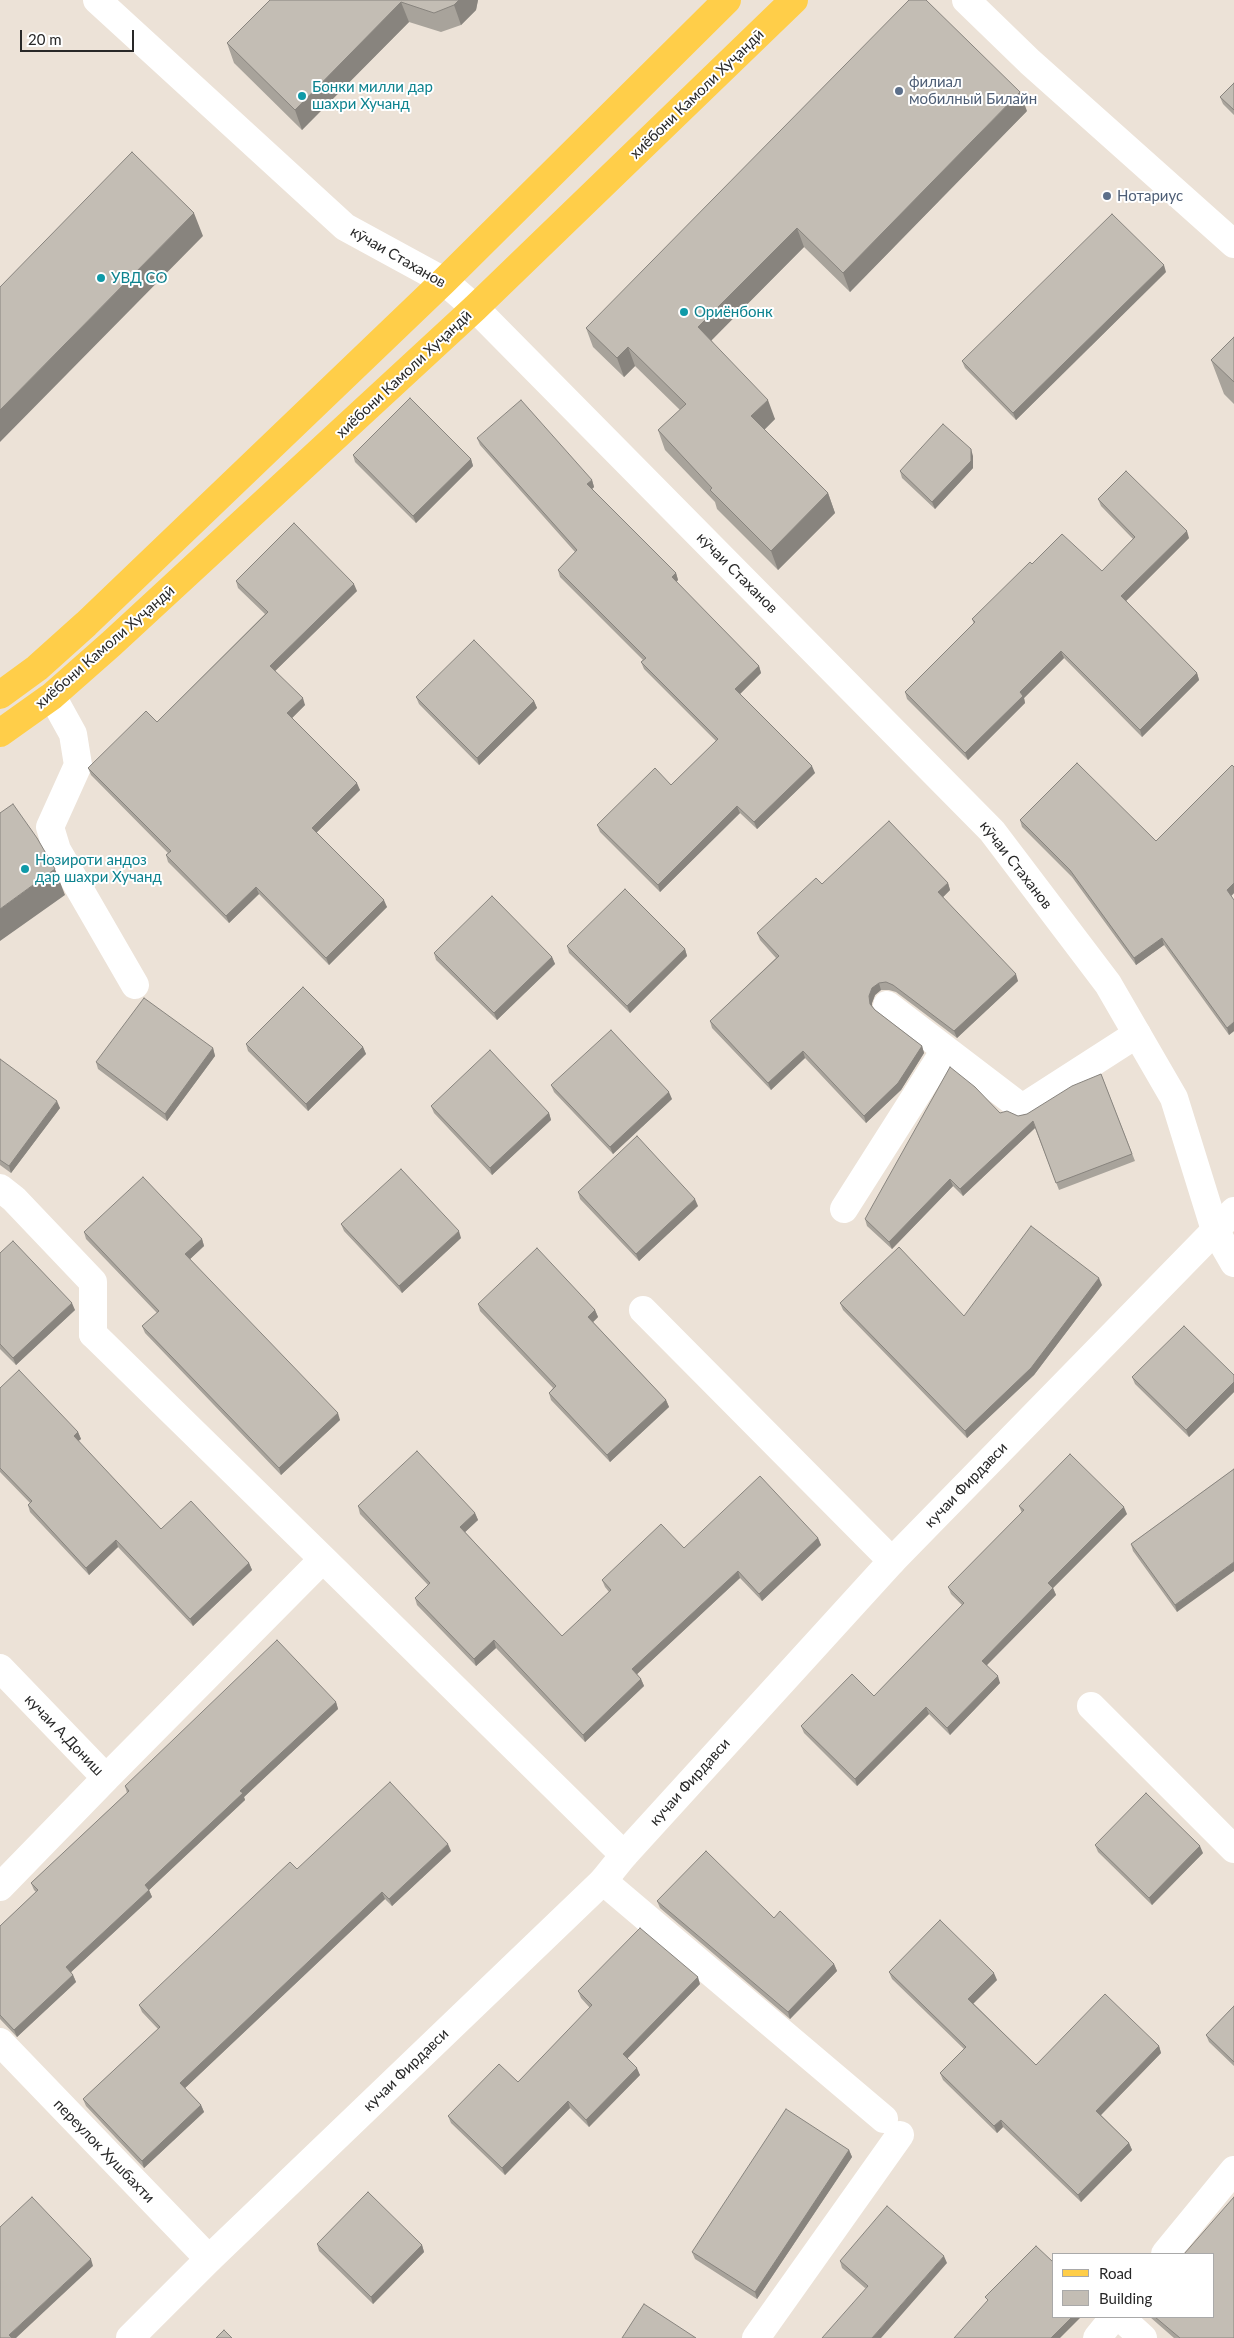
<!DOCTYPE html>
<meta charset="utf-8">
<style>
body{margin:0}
#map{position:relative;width:1234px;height:2338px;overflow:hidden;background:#ece2d7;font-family:Lato,sans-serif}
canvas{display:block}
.legend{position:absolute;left:1052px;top:2253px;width:162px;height:65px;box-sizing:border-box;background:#fff;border:1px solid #a9a9a9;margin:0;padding:6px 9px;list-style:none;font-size:15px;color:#282828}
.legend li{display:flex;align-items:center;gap:10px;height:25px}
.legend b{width:25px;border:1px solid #a9a9a9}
.scale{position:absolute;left:20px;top:30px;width:114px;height:22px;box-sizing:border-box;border:2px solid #282828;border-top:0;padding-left:6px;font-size:15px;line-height:18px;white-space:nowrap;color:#282828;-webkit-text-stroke:4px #fff;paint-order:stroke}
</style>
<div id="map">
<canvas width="1234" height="2338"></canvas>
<ul class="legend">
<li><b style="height:6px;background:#ffce49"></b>Road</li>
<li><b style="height:14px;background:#c3bdb4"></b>Building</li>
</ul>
<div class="scale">20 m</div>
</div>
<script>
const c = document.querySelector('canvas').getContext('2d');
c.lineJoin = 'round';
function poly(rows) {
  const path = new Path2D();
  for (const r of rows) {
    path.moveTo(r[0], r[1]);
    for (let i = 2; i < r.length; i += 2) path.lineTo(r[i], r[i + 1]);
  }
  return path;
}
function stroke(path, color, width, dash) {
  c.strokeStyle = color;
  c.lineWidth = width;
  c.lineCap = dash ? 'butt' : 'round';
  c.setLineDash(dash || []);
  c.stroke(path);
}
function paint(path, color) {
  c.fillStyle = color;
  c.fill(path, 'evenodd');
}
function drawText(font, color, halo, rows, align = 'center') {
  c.font = font + ' Lato,sans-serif';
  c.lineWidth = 4;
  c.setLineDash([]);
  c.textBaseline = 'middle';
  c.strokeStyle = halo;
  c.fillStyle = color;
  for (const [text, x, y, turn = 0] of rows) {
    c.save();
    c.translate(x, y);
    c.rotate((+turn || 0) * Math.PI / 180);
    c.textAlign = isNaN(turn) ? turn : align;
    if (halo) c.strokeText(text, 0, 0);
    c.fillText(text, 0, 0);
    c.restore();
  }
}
const pedestrian = poly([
 [887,1005,1022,1108,1137,1034],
 [0,1188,14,1199,93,1282,93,1334],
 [844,1209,945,1050],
 [603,1881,884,2119]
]);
const minor = poly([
 [97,0,345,227,444,281,475,308,992,831,1108,984,1174,1098,1215,1230,1234,1263],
 [966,0,1030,62,1234,244],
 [52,696,73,734,78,765,50,827,57,850,135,985],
 [643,1310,892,1561],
 [93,1334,323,1559],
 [0,1668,106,1778,0,1887],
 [1091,1706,1234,1849],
 [106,1778,323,1559,624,1855],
 [0,2042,209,2259],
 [1165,2254,1234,2170],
 [1120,2317,1143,2338],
 [756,2338,900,2135],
 [1097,2338,1114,2317]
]);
const tertiary = poly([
 [130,2338,209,2259,603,1881,624,1855,892,1561,1234,1211]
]);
const primary = poly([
 [0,695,37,668,86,624,444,281,727,0],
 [0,733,52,696,111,644,475,308,794,0]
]);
const wall = poly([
 [270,0,478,0,476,10,461,25,441,32,409,22,302,130,234,63,227,43],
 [1234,83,1234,115,1223,104,1220,97],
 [1027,111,850,292,804,247,711,340,775,419,764,430,828,493,835,513,778,570,717,509,715,502,665,450,658,430,680,410,635,366,624,377,593,347,586,328],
 [1166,272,1016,420,965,368,962,361],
 [1234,337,1234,404,1224,394,1211,360],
 [477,438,592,480,594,487,592,489,676,573,678,580,676,582,759,666,761,673,740,694,815,773,757,829,740,813,660,892,600,832,597,825,671,785,716,741,644,669,641,662,643,660,560,577,558,570,575,552,480,445],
 [353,455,471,459,473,466,416,523,355,462],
 [973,456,973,468,935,509,902,478,900,471],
 [1098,499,1189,538,1126,601,1197,673,1199,680,1142,737,1064,658,1024,698,1025,703,968,760,907,699,905,692,974,624,972,619,1032,564,1102,571,1133,539,1101,506],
 [236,581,357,591,275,671,305,705,292,718,360,790,316,833,387,907,329,965,259,894,229,923,168,862,166,855,168,853,91,775,88,768,157,722,265,614,238,588],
 [416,697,534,701,537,708,479,765,419,704],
 [1234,767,1234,893,1231,896,1234,900,1234,1031,1229,1035,1164,945,1136,965,1072,877,1022,827,1020,820,1156,841],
 [948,883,950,890,943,897,1018,981,957,1038,896,992,889,990,881,990,875,995,872,1003,872,1006,875,1010,922,1046,924,1053,901,1090,866,1123,805,1058,771,1090,712,1028,710,1021,776,958,760,940,757,933,822,884],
 [567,946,685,949,687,956,630,1013,569,953],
 [434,953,552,957,555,964,497,1020,436,960],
 [246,1044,363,1047,366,1054,308,1111,248,1051],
 [213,1048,215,1056,167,1121,98,1069,96,1062],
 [0,1059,60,1108,11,1173,0,1165],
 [1101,1074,1135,1161,1059,1190,1035,1128,963,1196,953,1186,892,1249,867,1226,865,1219,1000,1113,1018,1116,1027,1114],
 [551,1085,672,1099,613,1154,554,1092],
 [431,1106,549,1113,551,1120,492,1175,434,1113],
 [578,1192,698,1206,639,1261,580,1199],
 [341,1224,461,1238,402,1293,344,1231],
 [84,1232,202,1239,204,1246,190,1259,340,1420,281,1475,145,1333,142,1326,157,1313,86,1239],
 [0,1253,75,1310,16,1365,0,1349],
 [1102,1285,1034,1375,967,1438,843,1310,840,1303,964,1316],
 [478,1304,595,1310,598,1317,593,1322,666,1400,669,1407,610,1462,551,1400,549,1393,553,1388,480,1311],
 [1234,1375,1234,1392,1189,1437,1135,1384,1132,1377],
 [0,1388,78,1432,81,1439,78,1441,161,1529,249,1563,252,1570,193,1626,118,1547,89,1575,30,1512,28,1505,30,1503,0,1472],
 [1234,1469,1177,1612,1133,1551,1131,1544],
 [358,1506,475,1513,478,1520,465,1532,562,1636,609,1592,605,1587,602,1580,684,1548,818,1538,821,1545,762,1601,740,1578,637,1674,641,1679,644,1686,585,1742,496,1648,476,1666,417,1605,415,1598,428,1585,360,1514],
 [1019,1506,1127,1514,1053,1588,1056,1595,987,1665,1000,1683,950,1735,929,1714,857,1786,804,1733,801,1726,874,1696,962,1605,951,1594,948,1587,1022,1513],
 [336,1702,338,1709,244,1797,245,1800,149,1890,152,1897,71,1972,73,1975,76,1982,17,2037,0,2019,0,1926,36,1892,34,1890,31,1883,127,1793,125,1786],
 [1095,1845,1203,1853,1152,1905,1098,1852],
 [451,1851,392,1906,385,1899,185,2088,201,2105,204,2112,144,2168,86,2106,83,2099,158,2029,142,2012,139,2005,297,1869],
 [657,1901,774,1918,834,1964,837,1971,790,2019,660,1908],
 [889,1972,997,1980,973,2003,1036,2065,1159,2046,1161,2053,1101,2115,1129,2143,1132,2150,1081,2202,1003,2127,997,2133,943,2080,940,2073,964,2049,892,1979],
 [700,1984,627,2058,640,2075,589,2127,570,2108,505,2175,451,2123,448,2116,518,2082,590,2008,581,1998,578,1991],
 [1234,2006,1234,2066,1209,2042,1206,2035],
 [849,2150,852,2157,757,2299,695,2259,692,2252],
 [317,2244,422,2245,424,2252,373,2304,319,2251],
 [840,2261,947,2263,865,2288,842,2268],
 [1150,2317,1213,2317,1234,2338,1174,2338]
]);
const shadedWall = poly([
 [459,0,478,0,476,10,461,25,454,5],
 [401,2,409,22,302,130,295,110],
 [1020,92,1027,111,850,292,843,273],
 [194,213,203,236,0,442,0,410],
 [797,228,804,247,706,346,698,327],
 [1164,265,1166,272,1016,420,1013,413],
 [628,347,635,366,624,377,617,358],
 [768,400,775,419,758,436,751,416],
 [971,449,973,456,973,468,935,509,932,502],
 [471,459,473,466,416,523,413,516],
 [592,480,594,487,590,491,587,484],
 [828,493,835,513,778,570,771,551],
 [1187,531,1189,538,1124,603,1121,596],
 [676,573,678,580,674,584,672,577],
 [354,584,357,591,273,673,270,666],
 [1061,651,1064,658,1024,698,1025,703,968,760,965,753,1020,692],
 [759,666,761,673,738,696,735,689],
 [1197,673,1199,680,1142,737,1140,730],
 [303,698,305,705,290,720,287,713],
 [534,701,537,708,479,765,477,758],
 [812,766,815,773,757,829,754,822],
 [357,783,360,790,314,835,312,828],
 [737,806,740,813,660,892,658,885],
 [55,869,65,895,0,941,0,909],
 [948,883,950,890,941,899,938,892],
 [1234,883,1234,893,1230,897,1227,890],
 [256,887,259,894,229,923,226,916],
 [384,900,387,907,329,965,326,958],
 [1162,938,1164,945,1136,965,1134,958],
 [685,949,687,956,630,1013,627,1006],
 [552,957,555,964,497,1020,494,1013],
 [1016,974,1018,981,957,1038,954,1031],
 [879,983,881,990,875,995,872,1003,872,1011,870,1004,869,996,872,988],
 [1234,1022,1234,1031,1229,1035,1227,1028],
 [922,1046,924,1053,901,1090,866,1123,864,1116],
 [363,1047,366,1054,308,1111,306,1104],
 [213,1048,215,1056,167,1121,165,1114],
 [803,1051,805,1058,771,1090,768,1083],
 [669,1092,672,1099,613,1154,610,1147],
 [57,1101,60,1108,11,1173,9,1166],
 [549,1113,551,1120,492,1175,490,1168],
 [1033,1121,1035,1128,963,1196,960,1189],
 [950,1179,953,1186,892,1249,889,1242],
 [695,1199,698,1206,639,1261,636,1254],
 [459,1231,461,1238,402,1293,399,1286],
 [202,1239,204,1246,188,1261,185,1254],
 [1099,1278,1102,1285,1034,1375,967,1438,965,1431],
 [72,1303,75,1310,16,1365,13,1358],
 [595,1310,598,1317,591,1324,588,1317],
 [1234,1382,1234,1392,1189,1437,1186,1430],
 [666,1400,669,1407,610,1462,607,1455],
 [338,1413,340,1420,281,1475,279,1468],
 [78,1432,81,1439,76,1443,74,1436],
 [1124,1507,1127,1514,1053,1588,1056,1595,984,1668,982,1661,1048,1583],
 [475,1513,478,1520,463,1534,460,1527],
 [818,1538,821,1545,762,1601,759,1594],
 [116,1540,118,1547,89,1575,86,1568],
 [1234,1562,1234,1571,1177,1612,1175,1605],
 [249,1563,252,1570,193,1626,190,1619],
 [738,1571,740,1578,635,1676,632,1669],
 [494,1640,496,1648,476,1666,474,1659],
 [998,1676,1000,1683,950,1735,947,1728],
 [641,1679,644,1686,585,1742,583,1735],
 [336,1702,338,1709,244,1797,245,1800,147,1892,145,1885,240,1791],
 [926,1707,929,1714,857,1786,855,1779],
 [448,1844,451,1851,392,1906,389,1899],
 [1200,1846,1203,1853,1152,1905,1149,1898],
 [149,1890,152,1897,69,1974,66,1967],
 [382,1892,385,1899,183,2090,180,2083],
 [834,1964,837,1971,790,2019,788,2012],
 [994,1973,997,1980,971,2006,968,1999],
 [73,1975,76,1982,17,2037,14,2030],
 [698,1977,700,1984,625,2061,623,2054],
 [1159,2046,1161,2053,1098,2118,1096,2111],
 [637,2068,640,2075,589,2127,586,2120],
 [568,2101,570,2108,505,2175,502,2168],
 [201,2105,204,2112,144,2168,142,2161],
 [1001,2120,1003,2127,997,2133,994,2126],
 [1129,2143,1132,2150,1081,2202,1078,2195],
 [849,2150,852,2157,757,2299,755,2292],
 [422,2245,424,2252,373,2304,371,2297],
 [944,2256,947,2263,881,2338,872,2338],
 [91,2259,93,2266,16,2338,10,2338,9,2335],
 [1072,2317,1081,2317,1060,2338,1051,2338]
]);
const building = poly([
 [270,0,459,0,454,5,434,13,401,2,295,110,227,43,270,0],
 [909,0,926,0,1020,92,843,273,797,228,698,327,768,400,751,416,828,493,771,551,710,490,712,488,658,430,686,404,628,347,617,358,586,328,909,0],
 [1234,83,1234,110,1220,97,1234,83],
 [132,152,194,213,0,410,0,287,132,152],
 [1112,214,1164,265,1013,413,962,361,1112,214],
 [1234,337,1234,382,1211,360,1234,337],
 [410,398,471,459,413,516,353,455,410,398],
 [521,400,592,480,587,484,676,573,672,577,759,666,735,689,812,766,754,822,737,806,658,885,597,825,655,768,671,785,718,739,641,662,646,658,558,570,577,550,477,438,521,400],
 [943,424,971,449,971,461,932,502,900,471,943,424],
 [1126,471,1187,531,1121,596,1197,673,1140,730,1061,651,1020,692,1023,696,965,753,905,692,975,622,972,619,1030,562,1032,564,1062,534,1102,571,1135,537,1098,499,1126,471],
 [294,523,354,584,270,666,303,698,287,713,357,783,312,828,384,900,326,958,256,887,226,916,166,855,171,851,88,768,146,711,157,722,268,612,236,581,294,523],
 [474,640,534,701,477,758,416,697,474,640],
 [1077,763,1156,841,1232,765,1234,767,1234,883,1227,890,1234,900,1234,1022,1227,1028,1162,938,1134,958,1070,870,1020,820,1077,763],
 [13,804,37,838,55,869,0,909,0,813,13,804],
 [889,821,948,883,938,892,1016,974,954,1031,893,985,886,982,879,983,872,988,869,996,870,1004,875,1010,922,1046,898,1083,864,1116,803,1051,768,1083,710,1021,779,956,757,933,816,878,822,884,889,821],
 [625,889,685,949,627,1006,567,946,625,889],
 [492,896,552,957,494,1013,434,953,492,896],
 [303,987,363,1047,306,1104,246,1044,303,987],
 [144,998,213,1048,165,1114,96,1062,144,998],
 [611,1030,669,1092,610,1147,551,1085,611,1030],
 [490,1050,549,1113,490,1168,431,1106,490,1050],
 [0,1059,57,1101,9,1166,0,1160,0,1059],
 [950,1067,975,1087,1000,1113,1007,1111,1018,1116,1027,1114,1072,1086,1101,1074,1132,1154,1056,1183,1033,1121,960,1189,950,1179,889,1242,865,1219,950,1067],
 [637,1136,695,1199,636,1254,578,1192,637,1136],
 [401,1169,459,1231,399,1286,341,1224,401,1169],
 [143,1177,202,1239,185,1254,338,1413,279,1468,142,1326,159,1311,84,1232,143,1177],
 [1031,1226,1099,1278,1031,1368,965,1431,840,1303,899,1247,964,1316,1031,1226],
 [13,1241,72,1303,13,1358,0,1344,0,1253,13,1241],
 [537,1248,595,1310,588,1317,666,1400,607,1455,549,1393,556,1386,478,1304,537,1248],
 [1184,1326,1234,1375,1234,1382,1186,1430,1132,1377,1184,1326],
 [19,1370,78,1432,74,1436,161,1529,191,1501,249,1563,190,1619,116,1540,86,1568,28,1505,32,1501,0,1468,0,1388,19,1370],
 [417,1451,475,1513,460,1527,562,1636,611,1590,602,1580,661,1524,684,1548,760,1476,818,1538,759,1594,738,1571,632,1669,641,1679,583,1735,494,1640,474,1659,415,1598,430,1583,358,1506,417,1451],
 [1070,1454,1124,1507,1048,1583,1053,1588,982,1661,998,1676,947,1728,926,1707,855,1779,801,1726,852,1674,874,1696,964,1603,948,1587,1024,1510,1019,1506,1070,1454],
 [1234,1469,1234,1562,1175,1605,1131,1544,1234,1469],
 [277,1640,336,1702,240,1791,243,1793,145,1885,149,1890,66,1967,73,1975,14,2030,0,2015,0,1926,38,1890,31,1883,129,1791,125,1786,277,1640],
 [390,1782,448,1844,389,1899,382,1892,180,2083,201,2105,142,2161,83,2099,160,2027,139,2005,290,1862,297,1869,390,1782],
 [1146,1793,1200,1846,1149,1898,1095,1845,1146,1793],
 [706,1851,774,1918,780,1911,834,1964,788,2012,657,1901,706,1851],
 [940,1920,994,1973,968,1999,1036,2065,1105,1994,1159,2046,1096,2111,1129,2143,1078,2195,1001,2120,994,2126,940,2073,966,2047,889,1972,940,1920],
 [640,1928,698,1977,623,2054,637,2068,586,2120,568,2101,502,2168,448,2116,499,2064,518,2082,592,2005,578,1991,640,1928],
 [1234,2006,1234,2062,1206,2035,1234,2006],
 [786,2109,849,2150,755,2292,692,2252,786,2109],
 [368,2192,422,2245,371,2297,317,2244,368,2192],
 [32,2197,91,2259,9,2335,12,2338,0,2338,0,2227,32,2197],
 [1234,2197,1234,2338,1180,2338,1155,2317,1213,2317,1213,2254,1184,2254,1234,2197],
 [887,2206,944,2256,872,2338,822,2338,868,2286,840,2261,887,2206],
 [1036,2246,1053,2262,1053,2317,1072,2317,1051,2338,954,2338,988,2300,985,2297,1036,2246],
 [644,2304,696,2338,622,2338,644,2304],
 [224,2330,232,2338,216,2338,224,2330]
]);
const markers = [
 [899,91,5,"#5c6f8a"],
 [302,96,5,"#0f9aa8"],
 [1107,196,5,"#5c6f8a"],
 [101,278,5,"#0f9aa8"],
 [684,312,5,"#0f9aa8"],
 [25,869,5,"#0f9aa8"]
];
const serviceNames = [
 ["филиал",909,82],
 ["мобилный Билайн",909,99],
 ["Нотариус",1117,196]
];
const cultureNames = [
 ["Бонки милли дар",312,87],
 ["шахри Хучанд",312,104],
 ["УВД СО",111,278],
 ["Ориёнбонк",694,312],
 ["Нозироти андоз",35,860],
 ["дар шахри Хучанд",35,877]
];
const streetNames = [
 ["хиёбони Камоли Хуҷандӣ",697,94,-44],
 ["кӯчаи Стаханов",398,257,30],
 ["хиёбони Камоли Хуҷандӣ",404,374,-43],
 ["кӯчаи Стаханов",737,573,45],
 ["хиёбони Камоли Хуҷандӣ",105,647,-41],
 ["кӯчаи Стаханов",1016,865,52],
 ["кучаи Фирдавси",966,1485,-46],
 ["кучаи А.Дониш",64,1735,46],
 ["кучаи Фирдавси",690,1782,-48],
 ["кучаи Фирдавси",406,2070,-44],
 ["переулок Хушбахти",104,2151,46]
];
stroke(pedestrian, '#fff', 28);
stroke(minor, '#fff', 28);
stroke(tertiary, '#fff', 28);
stroke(primary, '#ffce49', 28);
paint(wall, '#a8a39b');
paint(shadedWall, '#88847e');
paint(building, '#c3bdb4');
stroke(building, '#88847e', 1);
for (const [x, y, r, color] of markers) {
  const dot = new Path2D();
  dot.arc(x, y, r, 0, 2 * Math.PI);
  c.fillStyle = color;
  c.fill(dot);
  stroke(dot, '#fff', 2);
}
drawText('15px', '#4e5e75', '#fff', serviceNames, 'left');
drawText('15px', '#0d838f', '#fff', cultureNames, 'left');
drawText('15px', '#282828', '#fff', streetNames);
</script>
